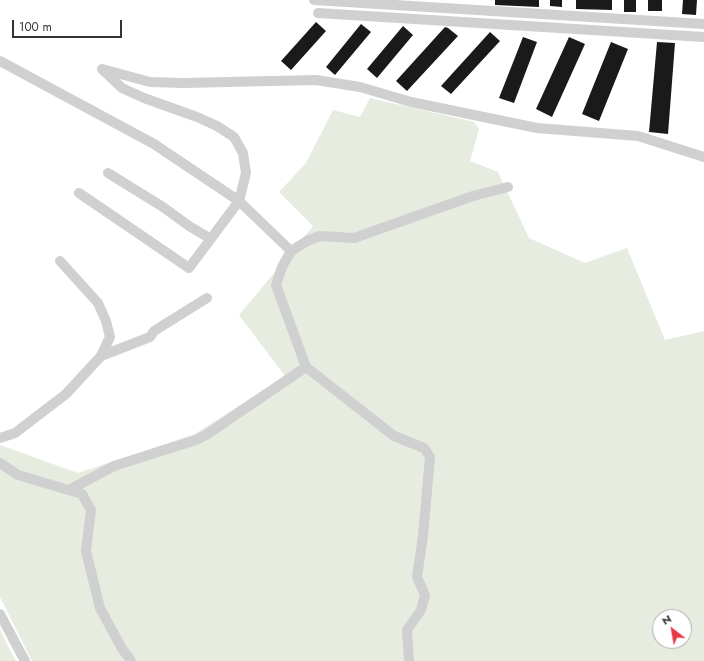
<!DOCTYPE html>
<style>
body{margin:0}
#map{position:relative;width:704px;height:661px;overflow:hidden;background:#fff;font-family:Jost,sans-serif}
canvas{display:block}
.north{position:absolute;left:652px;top:609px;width:40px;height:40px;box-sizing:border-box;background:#fff;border:1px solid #adadad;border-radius:50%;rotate:329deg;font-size:11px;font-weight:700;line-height:16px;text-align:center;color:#333}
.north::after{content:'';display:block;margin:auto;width:14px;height:18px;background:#e63946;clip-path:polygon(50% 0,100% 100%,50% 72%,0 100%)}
.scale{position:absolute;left:12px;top:20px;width:110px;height:18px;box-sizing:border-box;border:2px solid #333;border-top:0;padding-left:5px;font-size:12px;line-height:14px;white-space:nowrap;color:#333;-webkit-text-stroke:3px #fff;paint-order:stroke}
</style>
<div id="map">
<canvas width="704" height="661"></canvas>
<div class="north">N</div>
<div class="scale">100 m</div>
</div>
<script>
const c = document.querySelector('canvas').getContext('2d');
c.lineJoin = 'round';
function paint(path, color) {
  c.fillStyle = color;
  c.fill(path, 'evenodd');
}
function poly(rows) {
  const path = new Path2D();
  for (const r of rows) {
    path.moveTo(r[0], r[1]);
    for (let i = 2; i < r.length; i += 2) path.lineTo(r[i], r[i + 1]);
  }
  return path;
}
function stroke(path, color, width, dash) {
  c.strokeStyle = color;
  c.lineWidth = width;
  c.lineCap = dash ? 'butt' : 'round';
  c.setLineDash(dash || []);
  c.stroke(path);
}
const green = poly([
 [370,98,474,122,479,129,470,161,498,172,529,238,585,263,627,248,665,340,704,331,704,661,32,661,0,597,0,445,78,473,195,434,285,376,239,315,313,226,279,192,306,163,333,110,360,117],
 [660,617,684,617,684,641,660,641],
 [0,629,10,650,16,661,0,661]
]);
const building = poly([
 [495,0,539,0,539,7,495,5],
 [550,0,562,0,562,7,550,6],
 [576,0,612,0,612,10,576,9],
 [624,0,636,0,636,12,624,12],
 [648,0,662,0,662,11,648,11],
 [683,0,697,0,696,15,682,14],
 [316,22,326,31,291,70,281,61],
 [361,24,371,32,335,75,326,67],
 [403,26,413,35,377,78,367,69],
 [445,27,448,28,458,36,407,91,396,81],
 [490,32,500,41,451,94,441,86],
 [523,37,537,42,514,103,499,98],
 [569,37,585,44,552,117,536,109],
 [611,42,628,49,599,121,582,114],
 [657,42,675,43,668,134,649,132]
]);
const minor = poly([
 [314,0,704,24],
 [318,13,704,37],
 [0,61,154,144,239,201,291,251],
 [108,173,163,207,189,226,211,239],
 [79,193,189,268,239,201,246,173,243,153,234,137,217,126,197,117,144,98,122,88,102,69,150,82,183,83,316,80,360,87,411,102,537,128,638,136,704,157],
 [101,356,150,337,154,331,207,298],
 [306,367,394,436,424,448,430,457,423,536,417,577,425,595,421,610,407,630,409,661],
 [0,438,15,433,66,394,101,356,110,337,106,321,98,303,60,261],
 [0,463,18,475,82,494,91,510,86,551,100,608,121,647,131,661],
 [69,490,114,466,196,440,206,435,306,367,276,285,282,267,291,251,307,241,320,236,354,238,473,196,508,187],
 [0,614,25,661]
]);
paint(green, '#e6ecdf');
paint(building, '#1a1a1a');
stroke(minor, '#d0d0d0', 10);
</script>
